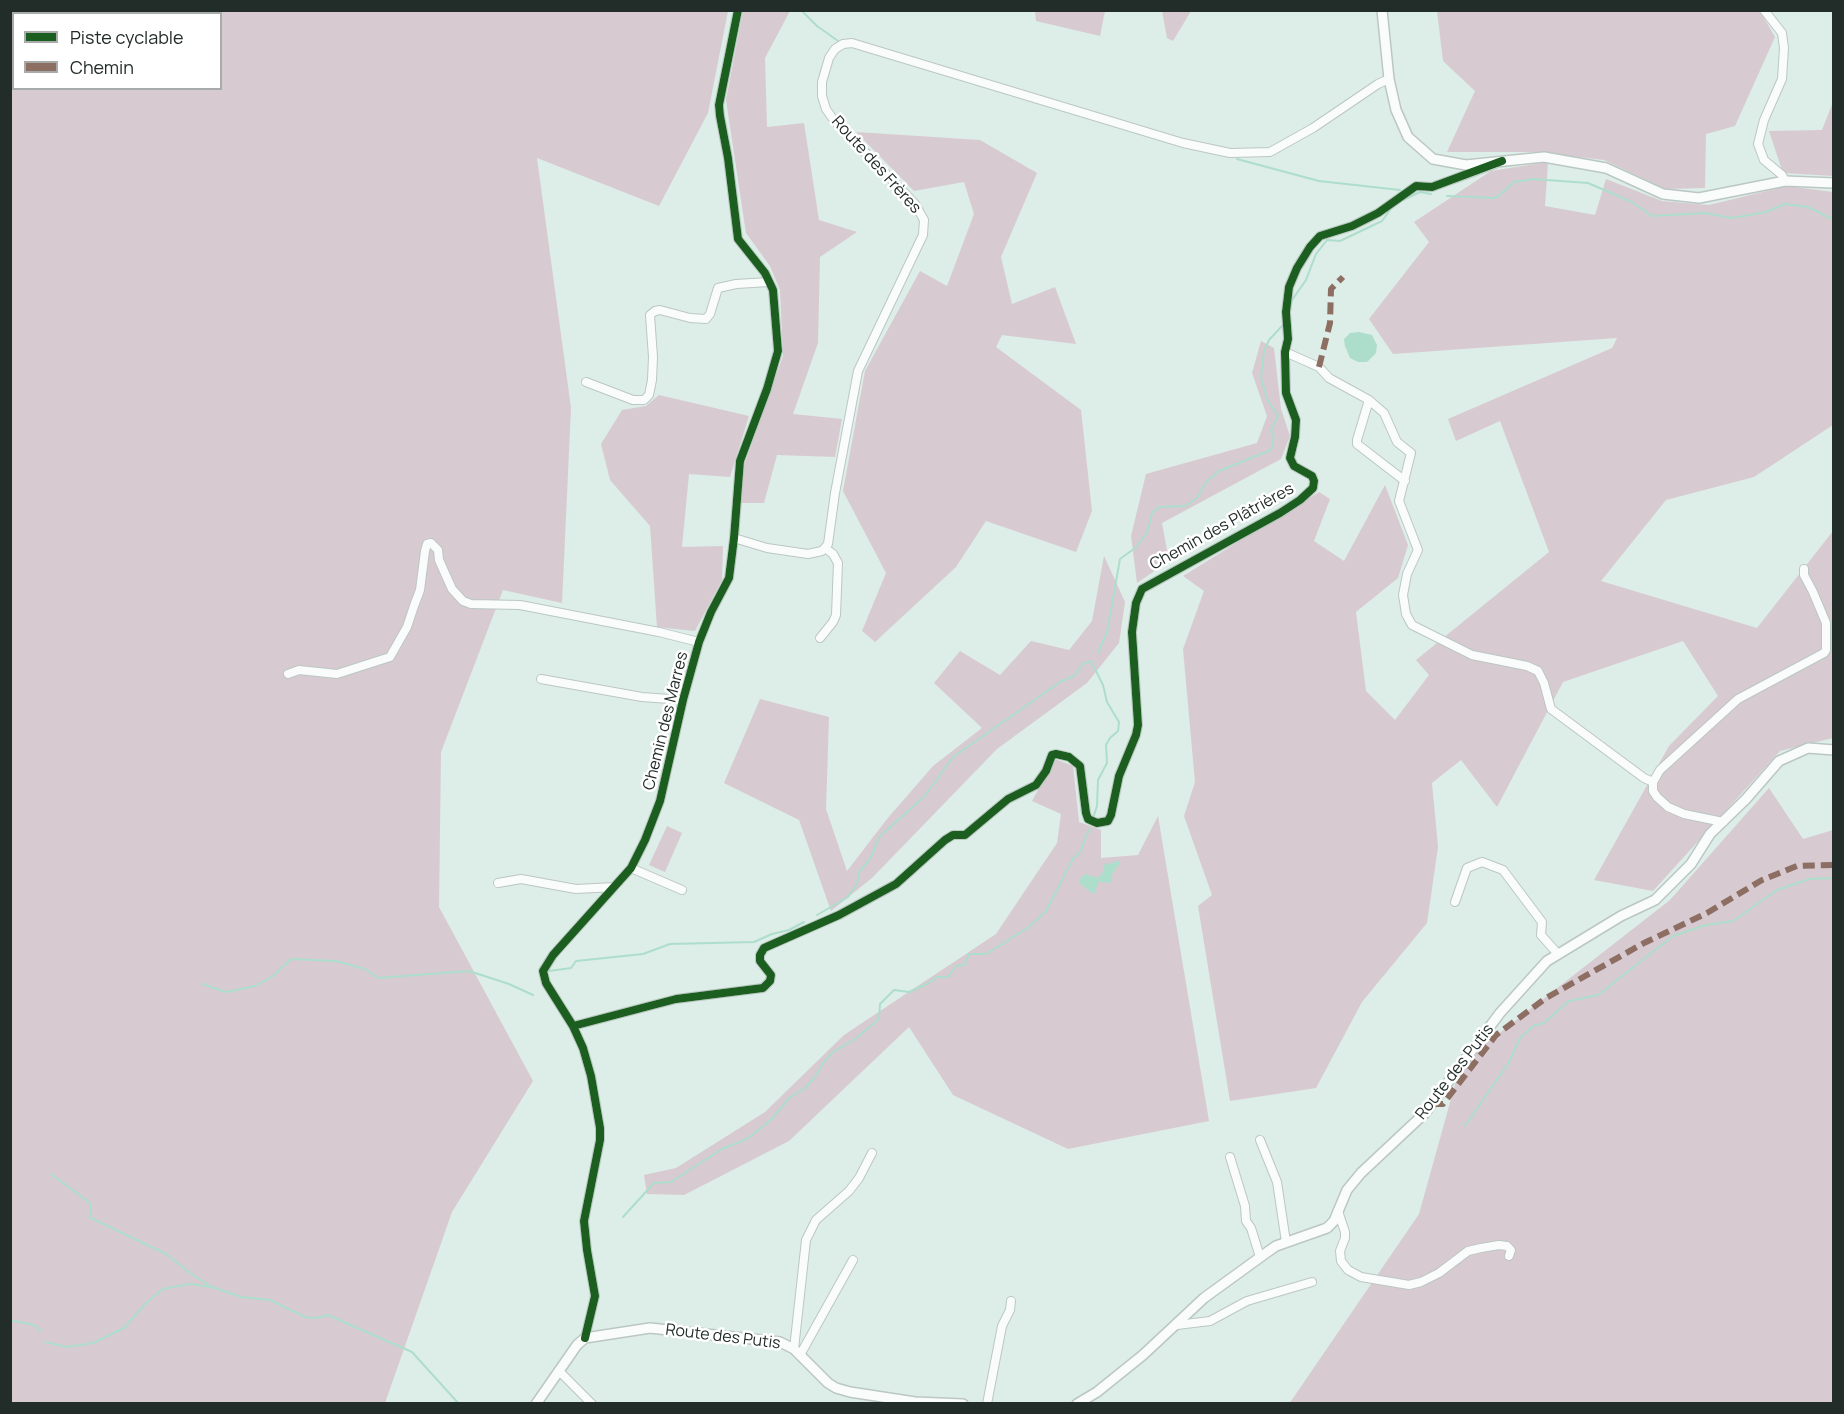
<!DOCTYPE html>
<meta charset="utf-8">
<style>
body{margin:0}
#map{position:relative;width:1844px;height:1414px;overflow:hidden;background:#ddede7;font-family:Manrope,sans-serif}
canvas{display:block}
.frame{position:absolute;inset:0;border:12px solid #222d29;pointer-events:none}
.legend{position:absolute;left:12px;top:12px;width:210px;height:78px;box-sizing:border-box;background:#fff;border:2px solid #a7aba9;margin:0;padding:8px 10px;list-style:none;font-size:18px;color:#222d29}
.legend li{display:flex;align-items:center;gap:12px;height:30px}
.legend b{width:30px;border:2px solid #a7aba9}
</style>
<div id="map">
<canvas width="1844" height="1414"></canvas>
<div class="frame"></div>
<ul class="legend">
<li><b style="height:8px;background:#1b5e20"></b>Piste cyclable</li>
<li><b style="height:8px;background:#8d6e63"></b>Chemin</li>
</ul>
</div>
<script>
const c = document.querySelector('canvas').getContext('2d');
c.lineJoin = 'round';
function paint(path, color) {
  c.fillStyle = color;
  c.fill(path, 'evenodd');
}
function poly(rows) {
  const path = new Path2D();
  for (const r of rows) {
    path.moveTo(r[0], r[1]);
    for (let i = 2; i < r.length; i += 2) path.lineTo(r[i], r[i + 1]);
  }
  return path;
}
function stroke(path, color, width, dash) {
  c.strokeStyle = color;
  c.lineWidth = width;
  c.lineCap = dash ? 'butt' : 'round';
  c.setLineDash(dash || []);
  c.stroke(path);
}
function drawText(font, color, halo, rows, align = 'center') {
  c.font = font + ' Manrope,sans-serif';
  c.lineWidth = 5;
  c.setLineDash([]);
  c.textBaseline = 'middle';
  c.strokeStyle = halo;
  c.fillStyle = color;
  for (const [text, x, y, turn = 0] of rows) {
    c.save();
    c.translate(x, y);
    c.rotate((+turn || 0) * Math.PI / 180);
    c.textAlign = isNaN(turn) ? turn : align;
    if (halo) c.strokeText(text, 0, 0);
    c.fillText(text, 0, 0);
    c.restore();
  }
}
const green = poly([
 [10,11,728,11,708,113,659,206,537,158,571,408,562,603,503,590,441,752,439,907,533,1081,452,1212,385,1403,11,1403],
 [14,14,220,14,220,88,14,88],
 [743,11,790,11,765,58,767,127,804,123,819,220,857,232,820,257,818,343,793,414,842,419,835,457,777,455,764,503,740,503,745,463,783,356,780,290,770,266,746,233,726,100],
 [1035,11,1035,10,1105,11,1100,36,1036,21],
 [1162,11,1191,11,1173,41,1167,38],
 [1437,11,1760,11,1775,37,1735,126,1706,134,1705,188,1666,189,1604,160,1535,152,1447,152,1475,91,1443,61],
 [1833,102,1833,176,1783,173,1769,131,1822,130],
 [856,132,980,140,1037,173,1001,257,1012,304,1055,287,1076,344,1002,335,996,347,1081,410,1092,511,1076,552,986,521,956,567,875,642,862,631,886,573,843,491,865,371,920,271,947,286,974,214,964,182,914,191],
 [1548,162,1545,206,1595,215,1606,179,1662,201,1709,205,1787,186,1833,192,1833,425,1754,477,1666,500,1601,581,1757,628,1833,531,1834,698,1832,700,1834,702,1833,738,1780,751,1653,891,1594,880,1669,746,1718,696,1683,641,1563,682,1497,807,1461,760,1432,783,1438,847,1427,923,1362,1002,1316,1088,1230,1101,1198,906,1212,895,1184,816,1195,782,1183,649,1204,591,1183,576,1319,492,1330,499,1314,541,1344,561,1385,485,1408,545,1398,578,1356,612,1366,691,1395,720,1429,675,1416,660,1549,552,1500,421,1456,441,1448,419,1612,348,1617,338,1393,354,1369,319,1429,242,1414,222,1491,171],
 [1261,341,1274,348,1281,409,1290,436,1281,459,1162,523,1169,561,1137,583,1131,536,1146,474,1257,443,1267,416,1252,373],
 [659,395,749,416,730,477,689,474,682,547,723,546,722,580,695,631,657,627,650,526,610,480,601,444,622,410,646,406],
 [1104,556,1125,602,1119,643,1087,683,997,749,872,878,831,911,799,820,724,783,760,699,829,717,826,809,847,871,887,819,933,766,982,728,934,683,960,651,1000,675,1031,641,1069,650,1092,621],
 [1055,759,1073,766,1079,822,1101,830,1101,858,1138,855,1158,816,1209,1121,1068,1149,953,1095,909,1027,789,1141,684,1195,647,1194,644,1175,676,1168,765,1112,844,1035,996,934,1057,843,1061,814,1032,801],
 [1769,788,1803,839,1833,830,1833,1403,1289,1404,1419,1214,1461,1063,1670,900],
 [667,826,682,833,665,872,649,865]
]);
const water = poly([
 [1359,332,1372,335,1377,345,1376,353,1367,362,1358,362,1350,358,1345,346,1344,339,1350,333],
 [1118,860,1120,863,1112,875,1112,883,1098,882,1095,893,1092,893,1079,883,1081,877,1086,874,1097,878,1102,874,1105,863,1110,864]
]);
const stream = poly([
 [801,10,817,26,841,43],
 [1237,159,1319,181,1400,190],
 [1447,196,1496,198,1514,182,1533,179,1588,183,1632,202,1652,216,1705,213,1732,218,1766,212,1785,204,1808,207,1834,220],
 [1403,200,1420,192,1431,194],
 [1289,317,1292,300,1306,280,1316,254,1327,240,1340,241,1382,221,1393,206],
 [1098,653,1107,632,1120,559,1135,548,1147,533,1152,513,1159,507,1186,506,1197,498,1206,482,1219,471,1271,450,1274,439,1271,431,1278,416,1267,399,1261,378,1264,352,1269,340,1282,326],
 [817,915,848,897,857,884,859,872,870,859,880,836,924,797,953,757,1060,682,1074,676,1083,664,1091,661,1103,685,1107,702,1119,722,1118,731,1110,738,1106,745,1107,763,1098,780,1097,806,1093,818],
 [549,971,571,968,576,961,643,954,670,944,754,942,772,934,789,930,804,922],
 [202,984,226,992,255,986,273,976,291,959,336,961,365,969,378,978,469,971,509,984,533,995],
 [1465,1126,1509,1062,1520,1038,1533,1026,1544,1023,1569,1001,1598,995,1673,936,1706,925,1733,921,1777,890,1809,879,1834,878],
 [51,1174,90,1203,91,1218,166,1254,189,1272,210,1286],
 [623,1217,654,1183,671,1182,722,1149,747,1139,772,1119,789,1098,804,1089,815,1077,823,1063,833,1052,855,1039,879,1019,880,1004,894,990,909,992,929,983,937,977,948,977,956,966,964,965,969,954,986,954,1029,927,1046,911,1073,859,1080,852,1089,829],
 [10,1320,34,1325,41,1331],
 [45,1342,67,1347,93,1343,124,1328,147,1302,163,1289,189,1284,212,1287,241,1297,270,1300,305,1317,316,1318,328,1315,412,1352,459,1404]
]);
const minor = poly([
 [1764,10,1782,33,1784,48,1782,79,1764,120,1758,144,1764,160,1782,175,1785,181],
 [1285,352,1319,367,1329,378,1369,400,1384,413,1397,442,1411,453,1399,501,1418,550,1407,574,1403,595,1406,614,1412,625,1472,655,1527,666,1538,671,1544,683,1551,709,1644,778,1653,782,1653,791,1657,797,1668,807,1684,814,1723,822],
 [586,382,633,400,644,400,649,395,652,380,653,357,650,315,655,311,660,310,690,318,706,319,710,314,718,288,736,284,769,282],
 [1369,400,1357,440,1357,444,1405,481],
 [734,538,767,548,808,554,822,551,828,544,835,493,858,371,923,235,924,220,915,204,833,119,826,109,822,96,822,82,829,58,835,49,843,44,852,43,1183,143,1230,153,1270,152,1313,128,1378,84,1389,79],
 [820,638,833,622,836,615,838,563,833,554,825,548],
 [288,674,299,670,337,674,390,657,407,627,414,606,420,590,425,551,427,544,431,543,438,550,439,560,452,589,463,601,471,604,520,605,659,632,699,642],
 [541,679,642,697,683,700],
 [1653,782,1660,770,1738,699,1824,653,1826,650,1826,623,1813,592,1804,575,1804,569],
 [631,868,682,890],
 [498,883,521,879,576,889,614,887],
 [1455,902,1467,868,1482,862,1503,870,1542,922,1541,935,1558,954],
 [573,1026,676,999,763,988,770,981,771,975,760,961,760,955,764,948,839,915,896,884,945,840,953,835,965,835,1008,799,1036,785,1046,771,1052,755,1056,754,1069,757,1080,766,1086,813,1088,819,1097,823,1108,821,1111,815,1119,776,1136,735,1138,725,1132,632,1136,603,1142,589,1280,513,1300,500,1313,488,1314,481,1312,476,1294,466,1290,458,1295,437,1296,420,1286,393,1285,352,1288,339,1286,312,1289,287,1297,268,1310,247,1320,236,1352,226,1378,213,1416,186,1432,187,1495,164],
 [1260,1140,1277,1182,1286,1242],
 [1230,1157,1245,1206,1246,1221,1251,1228,1260,1257],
 [1338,1211,1345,1232,1345,1238,1340,1251,1341,1261,1348,1270,1361,1277,1409,1285,1421,1282,1439,1273,1468,1251,1481,1248,1499,1245,1507,1246,1511,1250,1509,1256],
 [1177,1325,1210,1321,1247,1301,1312,1282],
 [585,1338,595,1296,587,1250,584,1221,600,1140,600,1128,591,1076,583,1048,573,1026,546,983,543,971,553,955,631,868,645,840,660,801,683,700,699,642,711,612,729,578,734,538,740,461,767,389,778,351,773,290,765,273,738,239,728,158,720,116,719,105,738,10],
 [794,1349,806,1240,816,1220,849,1191,859,1178,872,1153],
 [800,1355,853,1260],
 [560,1372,592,1404],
 [987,1404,1002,1326,1010,1310,1011,1301]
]);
const tertiary = poly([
 [1382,10,1389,79,1396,110,1408,137,1433,159,1466,165,1544,157,1606,168,1663,194,1699,198,1785,181,1834,183],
 [536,1404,577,1345,585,1338,650,1328,780,1342,794,1349,828,1383,836,1388,850,1392,915,1402,963,1404],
 [1077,1404,1097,1392,1143,1355,1204,1298,1266,1253,1276,1246,1327,1228,1334,1221,1347,1190,1361,1173,1425,1113,1500,1013,1547,961,1621,916,1655,900,1691,864,1710,834,1746,799,1779,761,1808,748,1834,750]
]);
const quiet = poly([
 [1319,367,1330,323,1331,289,1343,277],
 [1432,1104,1443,1104,1496,1035,1546,998,1644,943,1707,913,1762,880,1797,866,1834,865]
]);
const cycleway = poly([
 [573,1026,676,999,763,988,770,981,771,975,760,961,760,955,764,948,839,915,896,884,945,840,953,835,965,835,1008,799,1036,785,1046,771,1052,755,1056,754,1069,757,1080,766,1086,813,1088,819,1097,823,1108,821,1111,815,1119,776,1136,735,1138,725,1132,632,1136,603,1142,589,1280,513,1300,500,1313,488,1314,481,1312,476,1294,466,1290,458,1295,437,1296,420,1286,393,1285,352,1288,339,1286,312,1289,287,1297,268,1310,247,1320,236,1352,226,1378,213,1416,186,1432,187,1502,161],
 [585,1338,595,1296,587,1250,584,1221,600,1140,600,1128,591,1076,583,1048,573,1026,546,983,543,971,553,955,631,868,645,840,660,801,683,700,699,642,711,612,729,578,734,538,740,461,767,389,778,351,773,290,765,273,738,239,728,158,720,116,719,105,738,10]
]);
const streetNames = [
 ["Route des Frères",876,165,48],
 ["Chemin des Plâtrières",1222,527,-29],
 ["Chemin des Marres",666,721,-76],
 ["Route des Putis",1455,1072,-52],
 ["Route des Putis",723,1337,7]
];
paint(green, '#d8cad1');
paint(water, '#addecc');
stroke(stream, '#addecc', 2);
stroke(minor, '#bbc7c3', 10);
stroke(tertiary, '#bbc7c3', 12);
stroke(minor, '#fafcfb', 8);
stroke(tertiary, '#fafcfb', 9);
stroke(quiet, '#8d6e63', 6, [12, 6]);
stroke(cycleway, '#1b5e20', 8);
drawText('16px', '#222d29', '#fff', streetNames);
</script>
